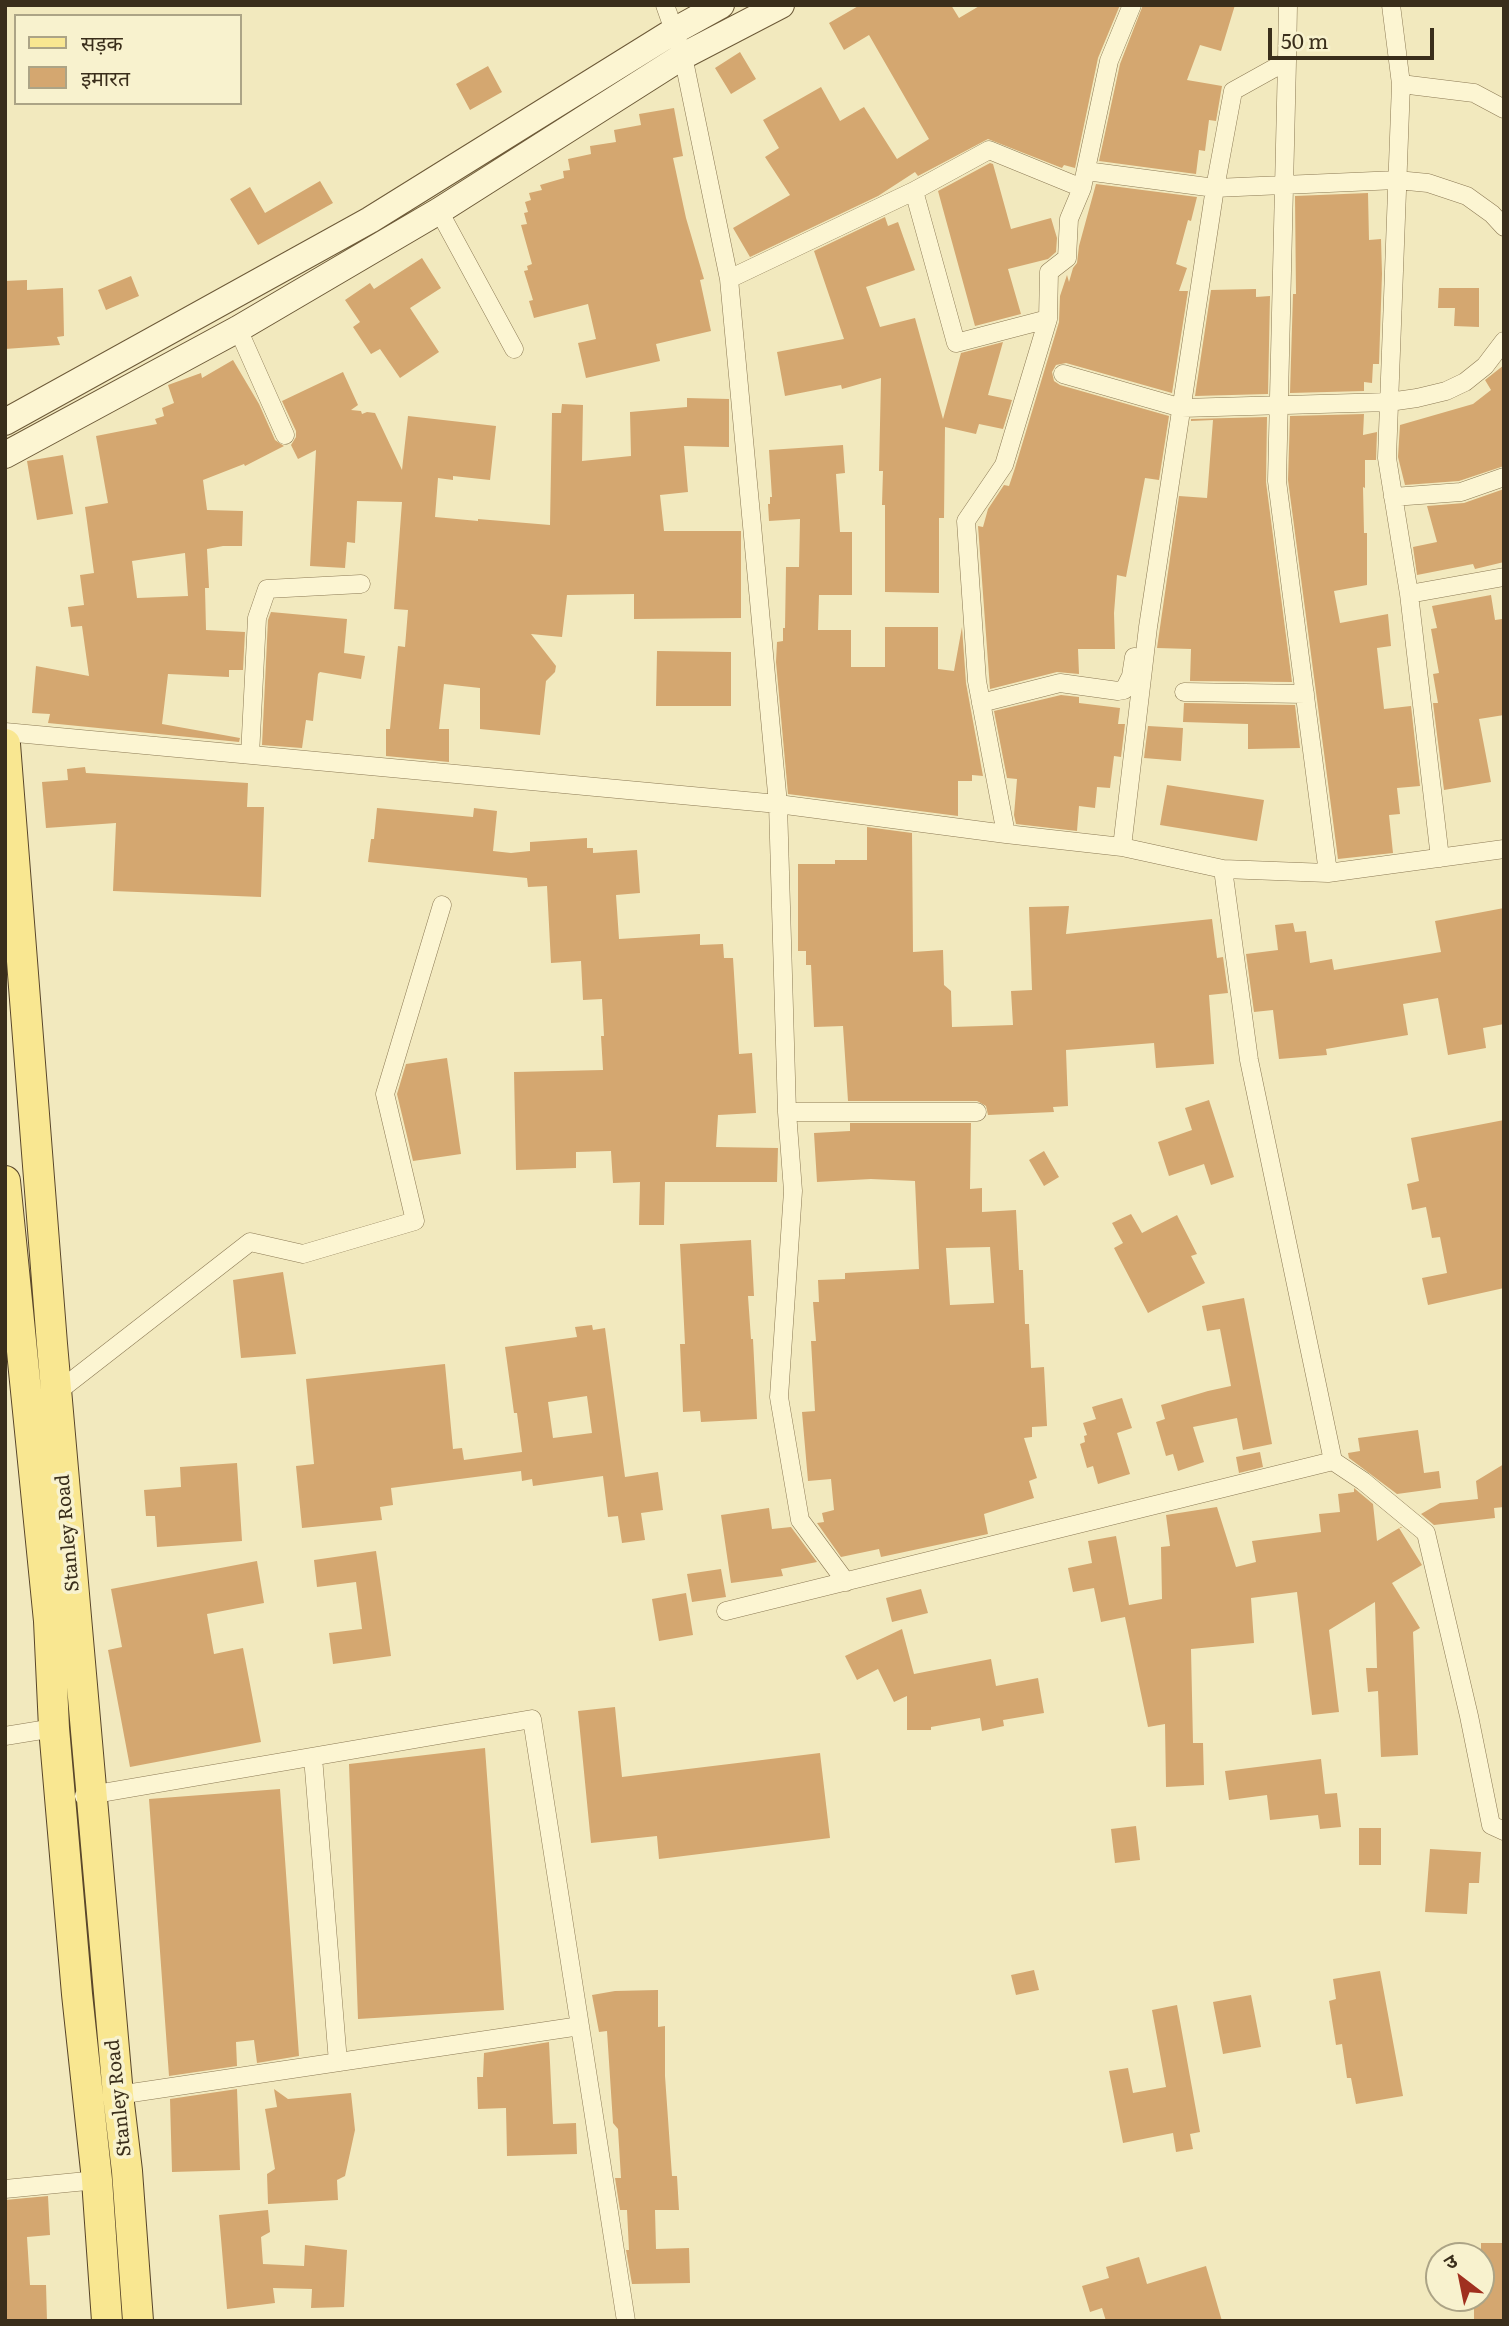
<!DOCTYPE html>
<meta charset="utf-8">
<style>
body{margin:0}
#map{position:relative;width:1509px;height:2326px;overflow:hidden;background:#f2e9be;font-family:Literata,"Noto Sans Devanagari",serif}
canvas{display:block}
.frame{position:absolute;inset:0;border:7px solid #3a2e1b;pointer-events:none}
.legend{position:absolute;left:14px;top:14px;width:228px;height:91px;box-sizing:border-box;background:#f8f2ce;border:2px solid #aca486;margin:0;padding:9px 12px;list-style:none;font-size:21px;color:#3a2e1b}
.legend li{display:flex;align-items:center;gap:14px;height:35px}
.legend b{width:35px;border:2px solid #aca486}
.north{position:absolute;left:1425px;top:2242px;width:70px;height:70px;box-sizing:border-box;background:#f8f2ce;border:2px solid #aca486;border-radius:50%;rotate:328deg;font-size:19px;font-weight:700;line-height:28px;text-align:center;color:#3a2e1b}
.north::after{content:'';display:block;margin:auto;width:24px;height:32px;background:#a0301f;clip-path:polygon(50% 0,100% 100%,50% 72%,0 100%)}
.scale{position:absolute;left:1268px;top:28px;width:166px;height:32px;box-sizing:border-box;border:4px solid #3a2e1b;border-top:0;padding-left:9px;font-size:21px;line-height:24px;white-space:nowrap;color:#3a2e1b;-webkit-text-stroke:5px #f8f2ce;paint-order:stroke}
</style>
<div id="map">
<canvas width="1509" height="2326"></canvas>
<div class="frame"></div>
<ul class="legend">
<li><b style="height:9px;background:#f9e791"></b>सड़क</li>
<li><b style="height:19px;background:#d4a770"></b>इमारत</li>
</ul>
<div class="north">उ</div>
<div class="scale">50 m</div>
</div>
<script>
const c = document.querySelector('canvas').getContext('2d');
c.lineJoin = 'round';
function paint(path, color) {
  c.fillStyle = color;
  c.fill(path, 'evenodd');
}
function poly(rows) {
  const path = new Path2D();
  for (const r of rows) {
    path.moveTo(r[0], r[1]);
    for (let i = 2; i < r.length; i += 2) path.lineTo(r[i], r[i + 1]);
  }
  return path;
}
function stroke(path, color, width, dash) {
  c.strokeStyle = color;
  c.lineWidth = width;
  c.lineCap = dash ? 'butt' : 'round';
  c.setLineDash(dash || []);
  c.stroke(path);
}
function drawText(font, color, halo, rows, align = 'center') {
  c.font = font + ' Literata,serif';
  c.lineWidth = 7;
  c.setLineDash([]);
  c.textBaseline = 'middle';
  c.strokeStyle = halo;
  c.fillStyle = color;
  for (const [text, x, y, turn = 0] of rows) {
    c.save();
    c.translate(x, y);
    c.rotate((+turn || 0) * Math.PI / 180);
    c.textAlign = isNaN(turn) ? turn : align;
    if (halo) c.strokeText(text, 0, 0);
    c.fillText(text, 0, 0);
    c.restore();
  }
}
const building = poly([
 [860,5,951,5,959,18,981,5,1120,5,1098,58,1075,168,1064,165,1062,168,988,139,918,176,915,172,878,196,750,257,733,228,790,195,765,157,779,148,763,120,821,87,840,121,864,107,897,159,929,139,869,35,844,50,829,23],
 [1143,5,1235,5,1221,51,1200,45,1187,80,1222,86,1216,121,1209,120,1205,151,1199,150,1196,174,1099,161,1120,64],
 [740,52,756,79,731,94,715,68],
 [488,66,502,92,470,110,456,84],
 [674,108,683,156,673,158,686,218,704,279,700,280,711,331,656,344,660,361,586,378,578,343,596,339,588,304,534,318,529,301,533,300,524,271,528,270,527,266,532,264,521,225,527,224,524,213,528,212,525,202,531,200,529,193,542,190,540,185,564,178,563,171,570,170,568,159,591,154,590,146,616,142,614,130,641,125,639,114],
 [990,163,993,164,1011,229,1051,218,1057,238,1056,252,1048,259,1008,269,1021,314,975,326,938,191],
 [320,181,333,203,258,245,230,199,250,187,265,213],
 [1096,184,1197,197,1191,221,1188,220,1176,264,1187,268,1179,291,1188,291,1172,393,1066,363,1056,365,1052,372,1054,381,1060,385,1169,416,1159,480,1145,478,1126,577,1117,575,1114,613,1115,649,1078,649,1079,674,1057,672,990,689,978,526,983,527,988,509,1004,485,1009,486,1015,468,1059,322,1060,296,1067,275,1069,282,1073,268,1077,263,1079,246],
 [1368,193,1369,240,1381,239,1382,274,1379,364,1373,364,1372,383,1364,382,1364,391,1290,393,1293,294,1296,294,1295,196],
 [885,217,888,226,898,222,915,270,866,287,880,327,915,318,943,419,961,353,1003,342,988,395,1012,400,1003,429,979,424,976,434,945,427,944,518,939,518,939,593,885,592,885,505,882,505,883,471,879,471,881,378,842,389,841,385,785,396,777,352,844,339,814,251],
 [422,258,441,288,410,308,439,352,400,378,380,349,371,354,353,327,360,322,345,300,370,283,374,289],
 [131,276,139,296,106,310,98,290],
 [27,280,27,290,63,288,64,336,57,337,60,345,5,349,5,281],
 [1439,288,1479,288,1479,327,1454,326,1455,308,1438,308],
 [1256,289,1256,297,1270,296,1268,394,1195,396,1211,290],
 [233,360,259,404,275,440,284,446,245,466,244,464,203,480,207,510,243,511,242,546,223,546,207,549,209,588,205,588,206,630,245,632,243,670,229,670,229,677,168,674,162,724,240,738,239,742,48,723,50,714,32,713,36,666,89,676,82,626,71,627,68,607,84,605,80,575,94,573,85,507,108,503,96,436,157,424,155,419,164,416,162,408,174,403,168,385,201,373,202,378],
 [185,553,188,596,137,598,132,561],
 [1504,365,1504,466,1459,481,1405,485,1398,457,1400,425,1473,404,1491,390,1485,380],
 [343,372,358,405,351,410,361,411,362,414,367,412,375,413,402,470,408,416,496,426,490,480,453,476,453,480,438,478,435,517,478,521,478,519,550,525,552,413,561,413,562,404,583,405,582,461,631,456,630,412,687,407,687,398,729,399,729,447,684,446,688,492,660,495,664,531,741,531,741,618,634,619,634,594,567,595,562,637,531,634,556,666,555,672,546,681,540,735,480,729,480,688,444,684,439,729,449,729,449,762,386,756,386,729,390,729,398,646,405,647,408,610,394,609,402,502,357,501,355,543,347,542,345,568,310,566,316,450,298,459,291,445,296,437,296,431,282,401],
 [1364,414,1363,435,1377,432,1376,460,1365,460,1365,488,1363,487,1364,533,1367,533,1367,585,1334,591,1340,623,1388,614,1391,646,1377,648,1384,709,1411,706,1420,786,1397,788,1400,814,1389,815,1393,853,1338,859,1288,480,1290,416],
 [1267,417,1266,482,1292,682,1190,681,1191,649,1157,648,1179,496,1207,498,1213,420,1191,421,1191,419],
 [843,445,845,473,836,474,840,532,852,532,852,595,819,595,818,630,851,630,851,667,885,667,885,627,938,627,938,669,954,671,962,627,966,683,983,776,972,775,972,781,958,781,958,816,788,794,776,662,777,642,783,641,783,628,785,628,786,567,799,567,800,519,769,521,768,504,770,504,770,497,772,497,769,450],
 [63,455,73,514,37,520,27,461],
 [1504,489,1504,562,1475,569,1473,564,1417,575,1413,547,1437,542,1427,506,1464,503],
 [1491,595,1495,620,1502,619,1504,631,1504,715,1479,719,1491,782,1444,790,1433,703,1438,703,1433,674,1439,673,1431,629,1437,628,1432,606],
 [271,612,347,619,344,653,365,656,361,679,320,672,318,674,313,721,306,720,302,748,262,745,268,620],
 [657,651,731,652,731,706,656,706],
 [1061,695,1079,697,1079,703,1120,708,1118,724,1125,724,1121,757,1114,756,1110,788,1097,787,1095,808,1079,806,1077,831,1016,824,1014,815,1017,779,1007,778,994,711],
 [1184,703,1295,705,1300,748,1248,749,1248,724,1183,722],
 [1148,726,1183,728,1181,761,1144,758],
 [85,767,86,773,248,783,247,807,264,807,261,897,113,891,116,823,46,828,42,782,68,780,67,769],
 [1167,785,1264,800,1257,841,1160,825],
 [377,808,473,817,474,808,497,811,493,851,511,853,530,851,530,842,587,838,587,848,593,848,593,853,637,850,640,893,616,895,619,939,700,934,700,945,723,944,724,958,733,958,739,1054,752,1053,756,1113,718,1115,716,1147,778,1148,777,1182,665,1182,664,1225,639,1225,640,1182,613,1183,611,1151,576,1152,576,1168,516,1170,514,1072,603,1070,601,1036,604,1036,602,999,583,1000,581,961,551,963,547,886,528,887,527,878,368,862,371,839,374,839],
 [867,827,912,833,913,952,943,950,944,985,951,991,952,1027,1013,1025,1011,991,1032,990,1029,907,1069,906,1066,934,1212,919,1217,958,1223,957,1228,993,1209,995,1214,1064,1156,1068,1154,1043,1066,1050,1068,1106,1053,1107,1054,1112,988,1115,986,1106,977,1101,848,1101,843,1026,814,1027,811,965,806,965,806,951,798,951,798,864,835,864,835,860,867,860],
 [1504,908,1504,1024,1483,1028,1486,1048,1448,1055,1438,998,1403,1004,1408,1035,1326,1049,1327,1055,1279,1059,1273,1010,1254,1012,1246,954,1278,950,1275,925,1293,923,1295,932,1306,931,1310,963,1332,959,1334,970,1441,952,1435,921],
 [447,1058,461,1154,413,1161,397,1094,406,1064],
 [1209,1100,1234,1177,1211,1185,1204,1164,1169,1176,1158,1142,1192,1130,1185,1108],
 [1504,1120,1504,1288,1428,1305,1422,1278,1447,1273,1440,1237,1432,1238,1426,1207,1412,1210,1407,1184,1419,1181,1411,1138],
 [850,1123,971,1123,970,1189,982,1188,982,1212,1016,1210,1019,1270,1023,1270,1025,1324,1029,1324,1031,1368,1044,1367,1047,1426,1032,1427,1032,1437,1024,1438,1037,1478,1029,1481,1034,1498,984,1514,988,1534,881,1557,879,1549,841,1557,817,1523,824,1522,822,1513,834,1510,831,1479,808,1481,802,1412,815,1411,811,1341,816,1341,813,1302,819,1302,818,1280,845,1279,845,1273,919,1269,915,1181,871,1179,817,1182,814,1133,850,1131],
 [990,1247,994,1303,950,1305,946,1248],
 [1044,1151,1059,1177,1044,1186,1029,1160],
 [1131,1214,1142,1233,1177,1215,1197,1254,1191,1256,1205,1283,1148,1313,1114,1248,1123,1243,1112,1223],
 [751,1240,754,1296,748,1296,751,1339,753,1339,757,1419,701,1422,700,1411,683,1412,680,1344,685,1344,680,1244],
 [283,1272,296,1354,241,1358,233,1280],
 [1244,1298,1272,1444,1243,1450,1237,1418,1193,1427,1204,1462,1178,1471,1173,1454,1166,1456,1156,1422,1165,1419,1161,1405,1208,1391,1231,1386,1220,1329,1207,1331,1202,1306],
 [592,1325,593,1330,605,1328,625,1477,658,1472,663,1510,641,1513,645,1540,622,1543,618,1516,608,1517,603,1476,533,1486,532,1479,522,1481,521,1471,391,1488,393,1505,380,1507,382,1520,302,1528,296,1466,314,1464,306,1379,445,1364,453,1449,462,1448,464,1460,522,1452,517,1413,514,1413,505,1347,577,1337,575,1327],
 [587,1396,592,1433,553,1438,548,1402],
 [1122,1398,1132,1428,1117,1433,1130,1474,1098,1484,1093,1466,1087,1468,1080,1444,1085,1442,1084,1436,1087,1435,1083,1423,1096,1419,1092,1407],
 [1418,1430,1424,1473,1439,1471,1441,1488,1397,1494,1349,1458,1348,1453,1360,1451,1358,1438],
 [1260,1452,1263,1467,1239,1473,1236,1457],
 [237,1463,242,1541,157,1547,155,1516,146,1516,144,1490,181,1487,180,1467],
 [1504,1464,1504,1507,1494,1508,1495,1518,1434,1525,1421,1514,1440,1503,1478,1499,1476,1481],
 [1354,1488,1373,1504,1377,1541,1401,1527,1402,1528,1399,1528,1422,1565,1392,1583,1420,1628,1413,1632,1418,1755,1381,1757,1378,1691,1368,1692,1366,1668,1377,1668,1375,1602,1329,1630,1339,1712,1312,1715,1297,1592,1251,1598,1254,1643,1191,1649,1193,1743,1203,1743,1204,1785,1166,1787,1165,1724,1148,1727,1125,1617,1101,1622,1094,1588,1073,1592,1068,1568,1092,1563,1088,1541,1116,1536,1129,1605,1162,1599,1161,1547,1170,1546,1166,1515,1217,1507,1236,1567,1256,1562,1252,1541,1321,1532,1319,1514,1340,1512,1338,1494,1354,1492],
 [769,1508,772,1529,791,1527,817,1562,781,1569,783,1576,731,1583,721,1515],
 [376,1551,391,1656,333,1664,329,1633,362,1629,356,1582,317,1587,314,1560],
 [257,1561,264,1603,207,1614,214,1654,243,1648,261,1742,130,1767,108,1650,122,1647,111,1589],
 [721,1569,726,1597,692,1602,687,1574],
 [921,1589,928,1613,892,1622,886,1598],
 [686,1593,693,1635,659,1641,652,1599],
 [902,1629,914,1674,991,1659,996,1686,1038,1678,1044,1713,1003,1720,1004,1726,982,1731,980,1718,931,1727,931,1730,907,1730,907,1696,894,1702,878,1669,857,1680,845,1656],
 [615,1707,622,1777,820,1753,830,1838,659,1859,657,1836,591,1843,578,1711],
 [485,1748,504,2010,358,2019,349,1764],
 [1321,1759,1325,1794,1337,1793,1341,1827,1320,1829,1318,1815,1270,1820,1267,1795,1229,1800,1225,1771],
 [280,1789,299,2056,257,2063,254,2040,236,2042,237,2066,169,2076,149,1799],
 [1136,1826,1140,1860,1115,1863,1111,1829],
 [1359,1828,1381,1828,1381,1865,1359,1865],
 [1430,1849,1481,1852,1479,1883,1469,1883,1467,1914,1425,1912],
 [1034,1970,1039,1990,1016,1995,1011,1975],
 [1380,1971,1403,2096,1356,2104,1351,2078,1347,2078,1342,2044,1336,2045,1329,2001,1336,1999,1333,1979],
 [658,1990,658,2027,665,2026,665,2076,672,2176,677,2176,679,2210,655,2210,656,2249,689,2248,690,2283,632,2284,626,2250,629,2250,627,2210,620,2210,615,2178,621,2178,618,2129,613,2123,607,2031,599,2032,592,1995,615,1991],
 [1251,1995,1261,2047,1223,2054,1213,2002],
 [1177,2005,1200,2132,1190,2134,1193,2149,1176,2152,1173,2133,1123,2143,1109,2071,1128,2068,1133,2093,1166,2087,1152,2010],
 [549,2042,553,2124,576,2123,577,2154,507,2156,506,2108,478,2109,477,2077,483,2077,484,2053],
 [237,2089,240,2170,172,2172,170,2099],
 [274,2089,288,2099,351,2093,355,2130,345,2176,337,2180,338,2200,268,2204,267,2174,275,2169,265,2109,277,2107],
 [48,2196,50,2235,27,2237,30,2285,46,2285,47,2321,5,2321,5,2200],
 [268,2210,270,2232,261,2237,263,2264,304,2266,305,2245,347,2250,344,2307,311,2308,312,2289,273,2288,275,2303,227,2309,219,2215],
 [1481,2243,1504,2243,1504,2321,1474,2321,1474,2298,1481,2298],
 [1139,2257,1147,2284,1206,2266,1222,2321,1106,2321,1102,2308,1090,2312,1082,2286,1109,2278,1106,2267]
]);
const street = poly([
 [665,5,683,56,729,279,778,804,787,1112,793,1191,779,1397,800,1520,846,1582],
 [1391,5,1401,84,1387,458,1409,594,1440,858],
 [1287,61,1277,481,1328,873],
 [1401,84,1474,93,1504,109],
 [1086,171,1215,188,1397,180,1428,183,1467,196,1492,214,1504,227],
 [914,191,989,150,1082,188],
 [439,211,514,349],
 [729,279,914,191,956,343,1048,319],
 [238,329,285,435],
 [1063,374,1182,408,1389,402,1417,398,1446,391,1465,382,1485,366,1504,341],
 [1393,497,1461,492,1504,477],
 [1409,594,1504,577],
 [1184,692,1305,694],
 [981,703,1060,683,1118,691,1124,690,1131,676,1134,657],
 [5,732,778,804,1006,834,1122,847,1223,869,1328,873,1504,849],
 [250,755,257,618,267,589,361,584],
 [1006,834,977,681,966,521,1004,465,1048,319,1049,272,1067,258,1069,219,1082,188,1109,61,1132,5],
 [1122,847,1148,627,1215,188,1233,91,1287,61,1288,5],
 [787,1112,977,1112],
 [56,1393,250,1242,303,1254,415,1221,385,1094,442,905],
 [1333,1461,1363,1481,1426,1533,1469,1716,1491,1825,1504,1831],
 [726,1611,1333,1461,1249,1060,1223,869],
 [5,1736,54,1728],
 [313,1757,338,2062],
 [84,1796,532,1719,626,2321],
 [118,2095,580,2026],
 [5,2189,97,2180]
]);
const secondary = poly([
 [5,422,370,220,674,31,721,5],
 [5,455,238,329,439,211,683,56,781,5]
]);
const primary = poly([
 [5,744,52,1344,118,2095,127,2171,138,2321],
 [5,1181,49,1621,54,1728,77,1994,97,2180,107,2321]
]);
const streetNames = [
 ["Stanley Road",68,1533,-95],
 ["Stanley Road",119,2098,-96]
];
paint(building, '#d4a770');
stroke(street, '#8c7a55', 19);
stroke(secondary, '#6d5a38', 28);
stroke(primary, '#59462a', 32);
stroke(street, '#fcf5d2', 18);
stroke(secondary, '#fcf5d2', 26);
stroke(primary, '#f9e791', 30);
drawText('19px', '#3a2e1b', '#f8f2ce', streetNames);
</script>
